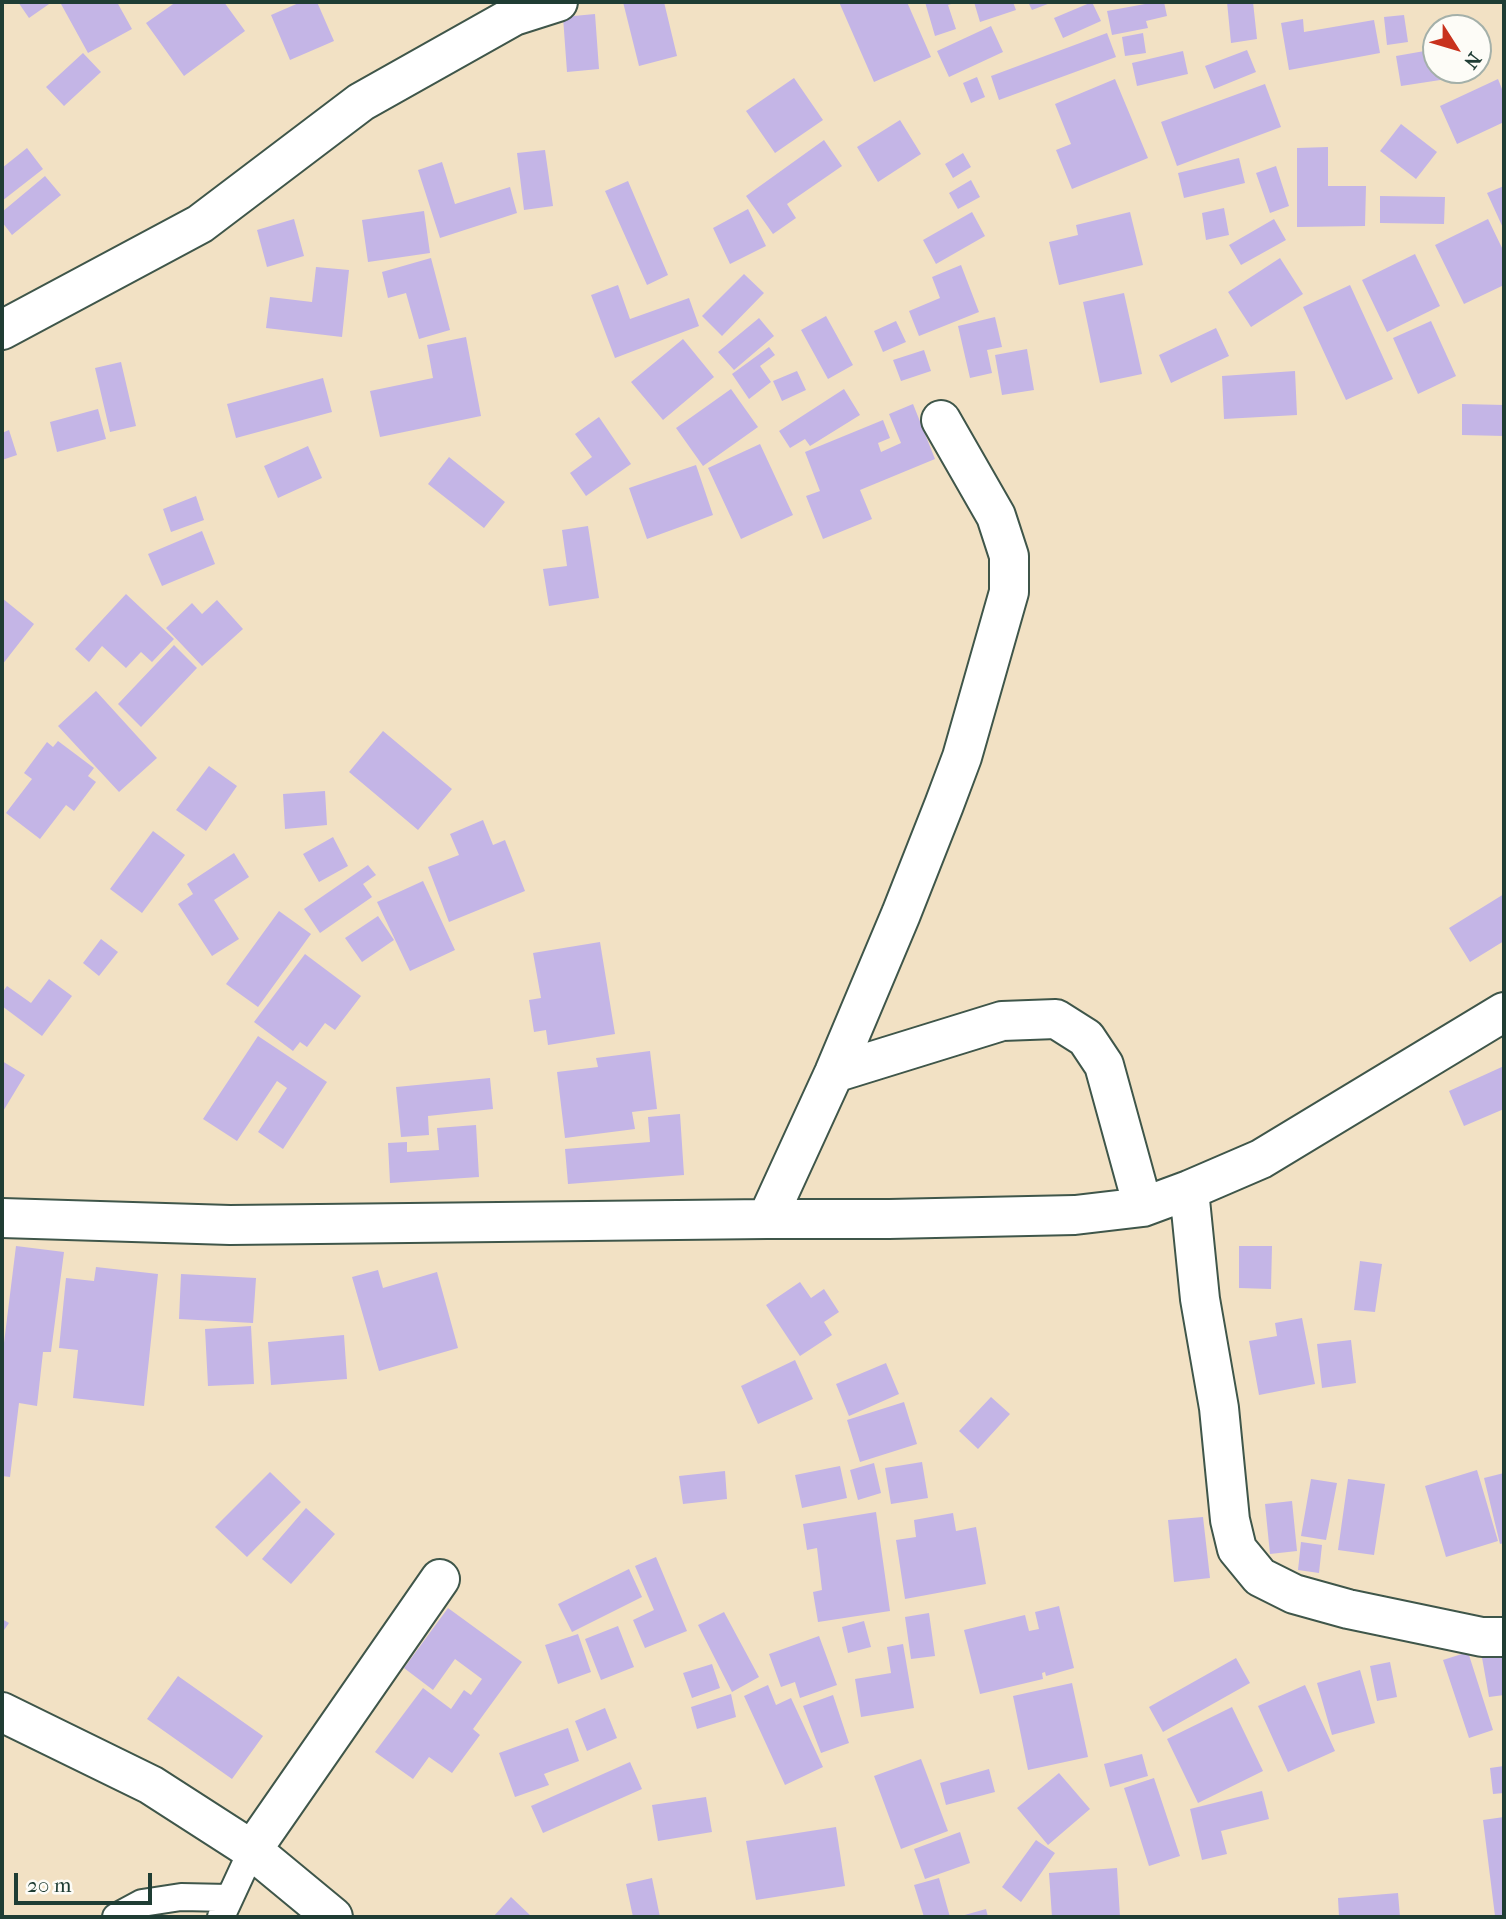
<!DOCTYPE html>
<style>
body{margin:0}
#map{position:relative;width:1506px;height:1919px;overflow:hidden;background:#f2e1c4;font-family:"IM FELL French Canon",serif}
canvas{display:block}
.frame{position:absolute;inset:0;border:4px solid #1f3d34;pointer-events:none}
.north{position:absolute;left:1422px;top:14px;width:70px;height:70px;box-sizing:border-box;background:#fdfcf7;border:2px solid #a4b0a9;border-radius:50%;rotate:127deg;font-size:19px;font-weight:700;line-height:28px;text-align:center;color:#1f3d34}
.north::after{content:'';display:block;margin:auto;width:24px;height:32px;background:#c8321e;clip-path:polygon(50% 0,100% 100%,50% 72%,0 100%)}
.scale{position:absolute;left:14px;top:1873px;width:138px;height:32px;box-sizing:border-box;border:4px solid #1f3d34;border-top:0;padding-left:9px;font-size:21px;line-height:24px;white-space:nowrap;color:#1f3d34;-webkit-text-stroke:5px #fdfcf7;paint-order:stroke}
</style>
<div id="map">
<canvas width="1506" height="1919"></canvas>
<div class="frame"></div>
<div class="north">N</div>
<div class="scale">20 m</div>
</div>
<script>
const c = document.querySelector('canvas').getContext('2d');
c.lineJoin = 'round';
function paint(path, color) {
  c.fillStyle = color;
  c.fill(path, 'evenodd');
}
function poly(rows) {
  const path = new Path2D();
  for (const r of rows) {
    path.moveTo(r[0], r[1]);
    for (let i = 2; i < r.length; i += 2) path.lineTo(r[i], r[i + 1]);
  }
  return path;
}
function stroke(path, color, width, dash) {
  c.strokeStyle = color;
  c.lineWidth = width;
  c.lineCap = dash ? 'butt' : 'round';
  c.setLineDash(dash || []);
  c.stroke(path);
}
const building = poly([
 [18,2,52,2,29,18],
 [66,2,117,2,132,29,88,53,61,4],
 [176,2,224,2,245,31,184,76,146,23],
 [301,2,317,2,334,41,290,60,271,15],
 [623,2,664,2,677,56,639,66],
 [839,2,907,2,931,57,874,82],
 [925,2,958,2,948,5,956,29,935,36],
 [974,2,1013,2,1016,10,980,22],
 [1028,2,1053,2,1032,10],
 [1092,2,1101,21,1063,38,1054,18],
 [1156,2,1164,2,1167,16,1146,21,1148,28,1112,35,1107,11],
 [1227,2,1253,2,1257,39,1231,43],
 [595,14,599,69,567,72,563,17],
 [1404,15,1408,42,1387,45,1384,17],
 [1303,19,1304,32,1374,20,1380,53,1289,70,1281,23],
 [991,26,1003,52,949,77,937,51],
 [1107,33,1116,57,999,100,991,76],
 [1143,33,1146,53,1125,56,1122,37],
 [1436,49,1436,70,1459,70,1460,77,1401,86,1396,56],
 [1247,50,1256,72,1214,89,1205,66],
 [1183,51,1188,74,1137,86,1132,63],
 [83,53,101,72,64,106,46,87],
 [977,77,985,97,971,103,963,83],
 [794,78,823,120,775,153,746,111],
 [1115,79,1148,158,1072,189,1056,150,1071,144,1055,104],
 [1498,79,1504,94,1504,122,1457,144,1440,106],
 [1265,84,1281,127,1177,166,1161,122],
 [900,120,921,154,878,182,857,147],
 [1401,124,1437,152,1416,179,1380,151],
 [824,140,842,166,787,204,796,218,773,234,746,196],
 [1328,147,1328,186,1366,186,1365,226,1297,227,1297,148],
 [27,148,43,169,2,201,2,168],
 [545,150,553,206,524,210,517,153],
 [963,153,971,167,953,178,945,164],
 [1239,158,1245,183,1184,198,1178,173],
 [442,162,455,204,510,187,517,213,440,238,418,170],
 [1276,166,1289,206,1270,213,1256,173],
 [45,176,61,195,12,235,2,222,2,212],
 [971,180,980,197,958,209,949,193],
 [628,181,668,275,647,285,605,191],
 [1504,186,1504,230,1487,193],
 [1380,196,1445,197,1444,224,1380,223],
 [1224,208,1229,235,1206,240,1202,213],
 [748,209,766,246,730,264,713,228],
 [424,211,430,253,368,262,362,220],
 [972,212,985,236,936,264,923,240],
 [1130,212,1143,265,1059,285,1049,242,1078,235,1076,225],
 [294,219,304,256,267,267,257,230],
 [1274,219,1286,240,1241,265,1229,245],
 [1488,219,1504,252,1504,285,1464,304,1435,245],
 [1415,254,1440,306,1387,332,1362,280],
 [431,258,450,330,419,339,406,293,388,298,382,272],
 [1280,258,1303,294,1251,327,1228,292],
 [961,265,979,312,919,336,909,311,940,298,932,277],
 [316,267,349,270,342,337,266,328,270,297,312,302],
 [744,274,764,293,722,336,702,316],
 [618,285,630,319,689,298,699,326,615,358,591,295],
 [1350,285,1393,379,1346,400,1303,307],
 [1124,293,1142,374,1100,383,1083,302],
 [826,316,853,365,828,379,801,330],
 [995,317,1002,347,987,350,992,373,970,378,958,326],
 [759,318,774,336,734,370,718,352],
 [896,321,906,342,883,352,874,331],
 [1431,321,1456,376,1418,394,1393,338],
 [1216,328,1229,356,1171,383,1159,355],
 [466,337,481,416,380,437,370,391,433,378,427,345],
 [683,339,714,377,663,420,631,382],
 [769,347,775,355,760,366,771,382,749,399,732,374],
 [1027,349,1034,390,1002,395,995,355],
 [924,350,931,371,901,381,893,360],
 [121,362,136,426,110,432,95,368],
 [797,371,806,390,782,401,773,381],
 [1295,371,1297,415,1224,419,1222,376],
 [323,378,332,412,236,438,227,404],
 [731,389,758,427,703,466,676,428],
 [844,389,860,415,810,446,805,439,790,448,779,431],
 [913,404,935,459,860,490,872,519,823,539,806,496,820,491,805,452,883,420,890,438,878,443,881,452,901,443,889,414],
 [1462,404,1504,405,1504,436,1462,435],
 [98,409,106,439,57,452,50,422],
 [599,417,631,464,586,496,570,473,592,457,575,434],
 [9,430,17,455,2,460,2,433],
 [760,444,793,515,741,539,708,468],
 [308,446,322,478,278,498,264,466],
 [449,457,505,502,484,528,428,484],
 [696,465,713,515,647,539,629,488],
 [196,496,204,520,171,532,163,509],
 [588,526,599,598,549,606,543,569,567,566,562,530],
 [202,531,215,564,162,586,148,554],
 [126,594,174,639,152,662,141,652,126,668,102,646,89,662,75,649],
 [2,598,34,624,2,665],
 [217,600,243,629,202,666,166,628,192,603,202,614],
 [174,645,197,668,141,727,118,704],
 [96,691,157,758,119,792,58,726],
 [383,731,452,789,418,830,349,772],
 [58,741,94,768,88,776,96,782,74,811,66,805,40,839,6,813,32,779,24,773,47,742,53,747],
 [209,766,237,786,206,831,176,810],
 [325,791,327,825,285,829,283,794],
 [483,820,493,845,505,840,525,891,449,922,428,867,459,855,450,834],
 [153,831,185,855,142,913,110,889],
 [333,837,348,866,319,882,303,854],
 [234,853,249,877,214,900,239,939,212,956,178,904,193,894,187,884],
 [368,865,376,875,363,884,372,897,320,933,304,909],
 [423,881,455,950,410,971,377,902],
 [1504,894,1504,941,1470,962,1449,928],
 [279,911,311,934,258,1007,226,984],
 [378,916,394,940,362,962,345,938],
 [101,939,118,952,99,976,83,963],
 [600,942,615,1034,548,1045,546,1030,534,1032,529,1000,541,998,533,953],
 [305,954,361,996,335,1030,325,1023,307,1047,300,1042,293,1051,254,1022],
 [49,979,72,996,42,1036,2,1006,2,993,7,986,31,1003],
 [258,1036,327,1082,283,1149,258,1132,287,1088,277,1081,237,1141,203,1119],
 [650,1051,657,1109,632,1112,635,1129,565,1138,557,1072,598,1067,596,1058],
 [2,1061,25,1075,2,1113],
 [1504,1066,1504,1109,1464,1126,1449,1091],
 [490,1078,493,1109,428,1116,429,1135,401,1137,396,1087],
 [680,1114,684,1175,568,1184,565,1149,650,1142,648,1117],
 [476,1125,479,1177,390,1183,388,1143,407,1142,407,1152,439,1150,437,1128],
 [16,1246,64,1252,51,1352,43,1352,37,1406,19,1403,10,1477,2,1476,2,1359],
 [1239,1246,1272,1246,1271,1289,1239,1288],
 [1360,1261,1382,1264,1375,1312,1354,1310],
 [96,1267,158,1274,144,1406,73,1398,78,1350,59,1348,66,1278,94,1281],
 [378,1270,383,1288,437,1272,458,1348,379,1371,352,1277],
 [181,1274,256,1278,253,1323,179,1319],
 [800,1282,811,1298,824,1289,839,1312,824,1322,832,1335,800,1356,766,1305],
 [1302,1318,1315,1384,1259,1395,1249,1341,1277,1336,1275,1323],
 [251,1326,254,1384,208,1386,205,1329],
 [344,1335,347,1379,271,1385,268,1342],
 [1351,1340,1356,1383,1322,1388,1317,1344],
 [795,1360,813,1399,758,1424,741,1386],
 [886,1363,899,1394,849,1416,836,1384],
 [991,1397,1010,1414,978,1449,959,1431],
 [904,1402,917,1444,860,1462,847,1420],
 [922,1462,928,1498,891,1504,885,1468],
 [874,1463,881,1493,858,1500,850,1470],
 [840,1466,847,1498,802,1508,795,1475],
 [1477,1470,1498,1541,1446,1557,1425,1486],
 [725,1471,727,1499,683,1504,679,1476],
 [270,1472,301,1502,247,1557,215,1527],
 [1504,1473,1504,1543,1500,1544,1484,1478],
 [1311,1479,1337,1483,1326,1540,1301,1536],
 [1348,1479,1385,1484,1374,1555,1338,1550],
 [1292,1501,1297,1551,1270,1554,1265,1504],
 [306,1508,335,1534,291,1584,262,1559],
 [876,1512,890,1611,818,1622,813,1592,822,1590,817,1548,807,1550,803,1524],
 [953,1513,956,1531,976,1527,986,1584,905,1599,896,1540,916,1537,914,1520],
 [1203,1517,1210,1578,1174,1582,1168,1520],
 [1301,1542,1322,1545,1319,1573,1298,1570],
 [656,1557,687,1631,645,1648,633,1620,654,1610,635,1566],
 [629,1569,642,1597,572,1632,558,1604],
 [1059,1606,1074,1668,1046,1676,1045,1672,1042,1673,1043,1679,980,1694,964,1630,1025,1615,1029,1631,1039,1629,1035,1612],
 [448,1608,522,1662,473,1729,480,1735,452,1773,429,1757,413,1779,375,1752,423,1688,451,1709,464,1690,471,1695,482,1679,455,1659,433,1690,404,1668],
 [724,1612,759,1677,732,1692,698,1625],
 [929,1613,935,1656,911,1659,905,1617],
 [2,1619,9,1623,2,1633],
 [864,1621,871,1647,848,1653,842,1627],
 [618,1626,634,1667,601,1680,585,1639],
 [578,1634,591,1672,558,1684,545,1645],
 [819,1636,837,1685,800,1698,795,1682,781,1687,769,1654],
 [903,1644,914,1708,861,1717,855,1679,891,1673,887,1647],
 [1504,1648,1504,1695,1489,1697,1481,1652],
 [1468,1652,1493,1730,1469,1738,1443,1660],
 [1236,1658,1250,1683,1163,1732,1149,1707],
 [1390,1662,1397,1697,1377,1701,1370,1666],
 [712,1664,720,1688,692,1698,683,1673],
 [1360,1670,1375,1723,1332,1735,1317,1683],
 [178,1676,263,1736,232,1779,147,1719],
 [1072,1683,1088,1757,1028,1770,1013,1696],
 [768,1685,776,1705,791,1698,823,1767,785,1785,744,1696],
 [1305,1685,1335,1751,1288,1772,1258,1706],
 [731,1694,736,1717,697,1729,691,1707],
 [833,1695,849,1743,821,1753,803,1706],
 [1232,1707,1263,1771,1198,1803,1167,1739],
 [605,1708,617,1738,587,1751,575,1721],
 [568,1728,579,1761,544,1774,549,1785,515,1797,499,1753],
 [1142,1754,1148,1776,1110,1787,1104,1764],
 [921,1759,948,1831,901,1849,874,1776],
 [630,1762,642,1789,543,1833,531,1806],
 [1504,1766,1504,1793,1493,1794,1490,1768],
 [989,1769,995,1792,946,1805,940,1783],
 [1059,1773,1090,1809,1048,1845,1017,1808],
 [1154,1778,1180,1856,1149,1866,1124,1788],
 [1262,1791,1269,1819,1221,1831,1227,1854,1202,1860,1190,1809],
 [706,1797,712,1832,658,1841,652,1805],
 [1504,1817,1504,1915,1495,1916,1483,1820],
 [836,1827,845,1886,756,1900,746,1841],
 [960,1832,970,1863,925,1879,914,1849],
 [1036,1840,1055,1853,1021,1902,1002,1887],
 [1117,1868,1120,1917,1052,1917,1049,1873],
 [652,1878,660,1917,633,1917,626,1884],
 [939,1878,950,1917,924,1917,914,1885],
 [1398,1893,1400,1917,1339,1917,1338,1898],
 [511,1897,532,1917,493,1917],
 [986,1909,988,1917,961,1917,961,1916],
 [1446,1915,1484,1915,1484,1917,1446,1917]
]);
const service = poly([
 [116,1917,142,1903,181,1897,229,1898],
 [221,1917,252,1850]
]);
const minor = poly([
 [2,330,200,224,361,102,514,16,558,2],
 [834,1073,1002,1021,1056,1019,1086,1038,1104,1065,1143,1207],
 [1189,1190,1200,1299,1219,1408,1230,1520,1237,1549,1260,1577,1294,1594,1348,1609,1482,1637,1504,1637],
 [2,1218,230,1225,767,1219,889,1219,1075,1215,1143,1207,1189,1190,1261,1159,1504,1012],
 [767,1219,834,1073,901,914,944,805,962,757,1009,592,1009,556,996,516,941,420],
 [2,1712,151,1785,252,1850,333,1917],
 [252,1850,440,1579]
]);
paint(building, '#c4b5e6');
stroke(service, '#3f564a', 30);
stroke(minor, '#3f564a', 42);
stroke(service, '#fff', 26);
stroke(minor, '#fff', 38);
</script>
